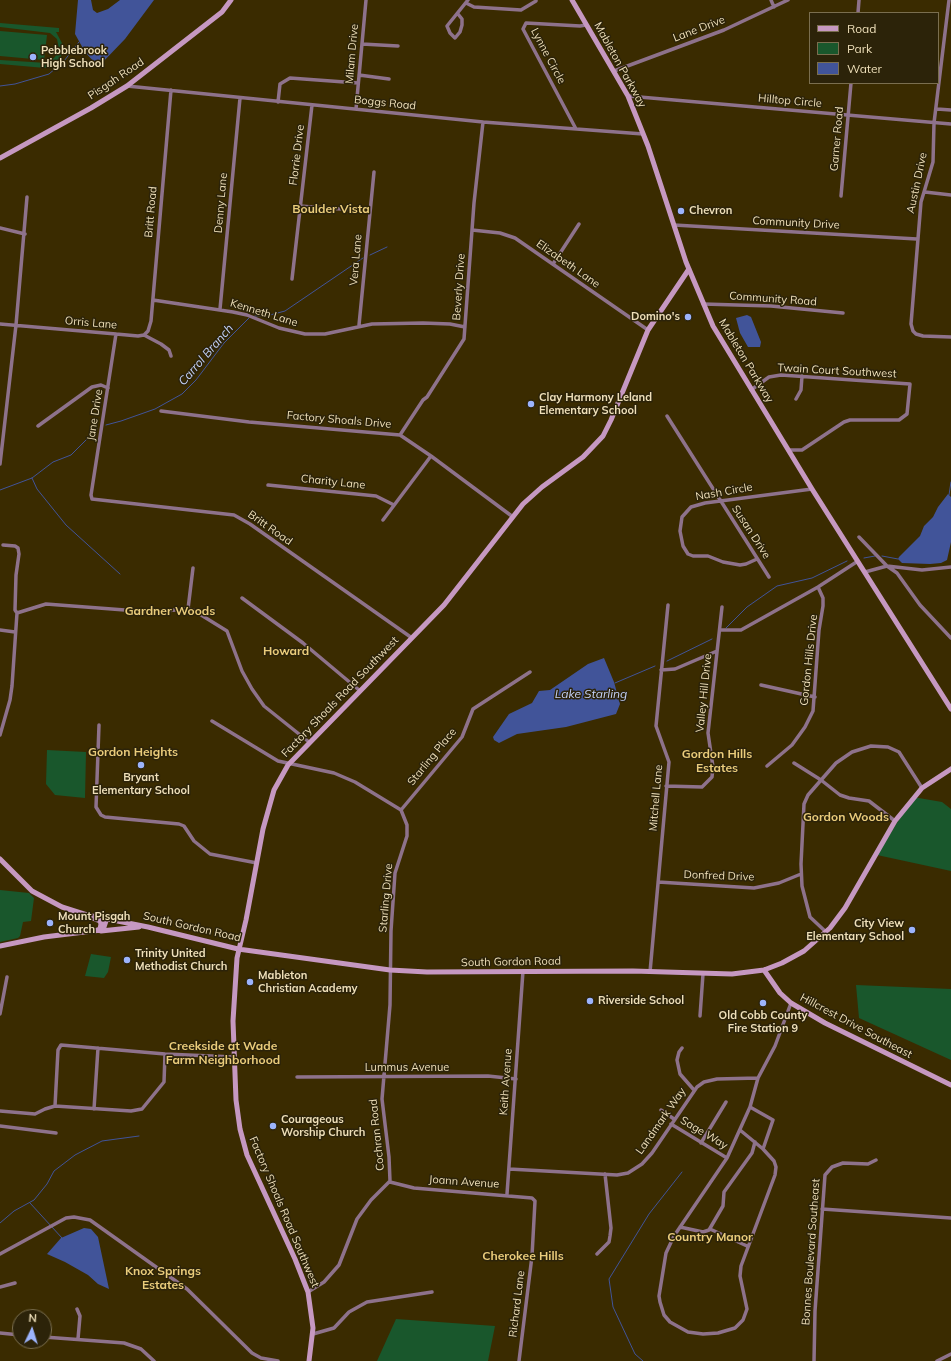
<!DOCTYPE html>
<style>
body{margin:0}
#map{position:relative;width:951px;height:1361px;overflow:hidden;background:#3a2b00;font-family:Mulish,sans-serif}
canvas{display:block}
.legend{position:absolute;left:809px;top:12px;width:130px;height:72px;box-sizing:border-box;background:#2c2309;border:1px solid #7a6e4f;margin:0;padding:5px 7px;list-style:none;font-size:12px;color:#eedfb9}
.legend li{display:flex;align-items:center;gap:8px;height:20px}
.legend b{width:20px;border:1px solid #7a6e4f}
.north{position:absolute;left:12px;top:1309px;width:40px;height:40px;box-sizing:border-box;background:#2c2309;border:1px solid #7a6e4f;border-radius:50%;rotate:4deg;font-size:11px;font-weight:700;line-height:16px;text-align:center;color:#eedfb9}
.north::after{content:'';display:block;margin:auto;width:14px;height:18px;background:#9cb4fd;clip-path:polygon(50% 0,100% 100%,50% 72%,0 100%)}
</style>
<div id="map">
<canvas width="951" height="1361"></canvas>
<ul class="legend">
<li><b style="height:5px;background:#c698c1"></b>Road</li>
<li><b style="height:11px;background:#19572c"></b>Park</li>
<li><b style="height:11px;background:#415499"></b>Water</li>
</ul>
<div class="north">N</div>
</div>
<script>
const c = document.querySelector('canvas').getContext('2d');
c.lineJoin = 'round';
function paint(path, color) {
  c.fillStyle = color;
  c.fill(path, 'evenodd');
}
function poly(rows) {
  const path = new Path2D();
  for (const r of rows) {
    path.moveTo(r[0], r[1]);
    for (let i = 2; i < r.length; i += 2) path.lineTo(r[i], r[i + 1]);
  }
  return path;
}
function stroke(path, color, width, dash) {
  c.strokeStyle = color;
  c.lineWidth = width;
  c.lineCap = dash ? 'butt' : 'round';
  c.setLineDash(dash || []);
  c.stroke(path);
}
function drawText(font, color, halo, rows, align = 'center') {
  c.font = font + ' Mulish,sans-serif';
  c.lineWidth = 3;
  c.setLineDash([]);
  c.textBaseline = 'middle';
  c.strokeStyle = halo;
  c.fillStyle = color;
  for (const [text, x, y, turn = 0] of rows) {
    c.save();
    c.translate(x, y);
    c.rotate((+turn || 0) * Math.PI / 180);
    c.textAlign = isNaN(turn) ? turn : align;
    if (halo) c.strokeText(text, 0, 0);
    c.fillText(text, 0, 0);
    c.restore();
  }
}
const green = poly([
 [0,23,59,28,59,32,56,32,63,45,61,57,53,65,45,68,0,64,0,60,47,63,55,57,59,49,57,39,50,33,0,27],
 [0,31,47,35,44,60,0,56],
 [47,750,86,752,85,798,55,795,46,784],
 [913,797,942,802,951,809,951,871,877,855],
 [0,890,29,893,34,898,31,921,23,922,20,936,18,938,0,942],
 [91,954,111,957,108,972,104,978,85,976],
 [856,985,951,989,951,1060,859,1018],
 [396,1319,495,1326,488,1361,377,1361]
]);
const water = poly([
 [78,0,91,0,93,10,97,13,108,9,120,0,154,0,125,39,100,65,95,63,85,52,75,34],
 [747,315,751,317,761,342,760,347,748,347,740,333,736,318],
 [948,494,951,497,951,542,947,560,941,563,930,564,902,563,898,559,899,557,920,536,924,526,933,517,938,507],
 [604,658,614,682,620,704,616,714,566,727,517,734,499,743,494,740,493,737,509,714,532,703,539,691,550,690,588,664],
 [84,1228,91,1229,98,1237,109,1289,98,1284,88,1275,65,1262,47,1254,61,1238]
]);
const stream = poly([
 [0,86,15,84,49,74,64,61,79,42],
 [370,255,387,247],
 [255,316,270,315,285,311,363,258],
 [106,425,121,421,155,409,182,394,196,380,224,343,249,318],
 [32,478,37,489,66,525,120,574],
 [0,490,32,478,53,462,71,455,97,429],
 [949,495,951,482],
 [882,556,898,559],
 [864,558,875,556],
 [726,628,747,607,777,586,812,578,847,561],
 [667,661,712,639],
 [615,683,655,666],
 [30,1203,62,1238],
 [0,1223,14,1211,34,1200,47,1184,54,1171,75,1155,102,1141,139,1136],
 [643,1361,635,1354,613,1307,609,1279,649,1214,682,1172]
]);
const street = poly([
 [771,0,774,7],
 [949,0,934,123,933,162,921,202,911,324,913,331,916,334,923,336,951,337],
 [466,3,474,7,521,10,536,1,536,0],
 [858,13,859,0],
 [458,14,462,19,462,25,460,32,455,38,450,33,447,26,468,0],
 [362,44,398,46],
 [614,71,724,30,788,0],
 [359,75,389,79],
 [127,86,483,122,643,134],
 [628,96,951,124],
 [278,102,280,84,290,78,358,83],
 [356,109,366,0],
 [937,109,951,110],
 [576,129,523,29,526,23,580,26,586,25],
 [925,192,951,195],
 [841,196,851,83],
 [299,206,369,211],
 [674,225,917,239],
 [0,228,25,234],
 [472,230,500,233,515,238,648,330],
 [553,264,579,224],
 [292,279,312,105],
 [153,300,233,312,247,315,279,328,305,334,325,334,372,324,423,323,450,324,465,327],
 [703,304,771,306,843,313],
 [220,309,240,98],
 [0,324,116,334,138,336,144,335,161,344,169,350,171,356],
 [359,325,374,172],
 [116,334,91,495,92,499,234,515,250,524,412,638],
 [144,335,148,331,151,321,171,90],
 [751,390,769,377,781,375,910,384,907,414,899,420,850,420,844,422,802,450,788,450],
 [796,399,801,390,802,376],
 [161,411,249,422,400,435,431,456,513,517],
 [667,416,769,577],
 [38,426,92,387,101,385,108,388],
 [400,435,423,400,427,397,464,339,474,203,483,122],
 [0,464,16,325,27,197],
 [268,485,376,496,394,505],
 [383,520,431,456],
 [859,537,887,566,897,573,920,605,951,638],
 [757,559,746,564,740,565,723,562,708,556,693,556,688,554,683,546,680,531,682,517,691,507,705,503,812,489],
 [865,572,887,566,922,570,951,567],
 [242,598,303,643,359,690],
 [188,609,193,568],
 [17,613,46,604,151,612,188,609,193,610,227,631,242,671,252,689,264,706,309,742],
 [0,630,15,632],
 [720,630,741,630,818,587,858,561],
 [661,670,675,669,717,651],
 [761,685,815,697],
 [212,721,278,761,334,773,355,782,401,810,407,825,407,836,395,873,391,931,390,1005,382,1099,389,1157,390,1181,371,1200,357,1219,339,1265,324,1282,308,1292],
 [99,725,96,807,101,815,105,817,179,824,184,826,194,841,210,854,257,863],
 [0,735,10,700,12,686,17,613,15,610,16,575,19,554,18,548,15,546,3,545],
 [794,763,821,780,840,795,849,798,869,801,895,821],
 [767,766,792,745,805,727,813,711,819,630,823,606,823,598,818,587],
 [666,786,702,787,712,777,713,767,708,733,722,607],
 [401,810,462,737,473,709,530,672],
 [658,882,754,888,779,883,801,874],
 [826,932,810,917,802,886,801,864,804,804,808,795,836,763,852,752,871,746,888,747,899,752,922,788],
 [650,972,669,762,656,726,668,605],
 [0,1014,7,977],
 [700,1016,703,974],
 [682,1048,679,1052,677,1060,680,1074,694,1090],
 [297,1077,488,1076,516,1079],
 [55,1106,58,1050,61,1045,165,1054,234,1057],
 [750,1107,773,1120,763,1149],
 [94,1109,98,1048],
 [661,1110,674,1119],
 [0,1111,35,1114,45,1109,55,1106,131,1111,142,1109,164,1082,165,1054],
 [671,1124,727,1158],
 [0,1126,56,1133],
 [740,1130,763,1149,774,1161,776,1167,775,1175,741,1266,740,1276,747,1309,743,1320,735,1328,718,1333,703,1334,688,1332,670,1322,664,1315,660,1302,659,1296,666,1253,674,1236,727,1158,750,1107,758,1078,775,1046,791,1003],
 [701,1143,726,1102],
 [509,1169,617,1175,628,1173,642,1164,652,1153,697,1087,704,1082,717,1079,758,1078],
 [390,1182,414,1188,532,1198,535,1201,532,1256,519,1361],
 [507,1194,523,971],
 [822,1209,951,1218],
 [680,1227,703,1232,709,1230,723,1206,724,1192,752,1153,755,1142],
 [710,1229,747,1246],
 [0,1254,66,1218,74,1217,90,1220,187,1289,252,1353,261,1358,278,1361],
 [597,1254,609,1242,610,1236,611,1228,605,1174],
 [0,1287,15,1283],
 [77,1309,80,1316,78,1339],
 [0,1333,20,1335],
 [313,1334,334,1328,349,1312,367,1302,432,1292],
 [44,1337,124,1343,141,1349,154,1361],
 [814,1361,815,1311,825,1175,832,1167,843,1163,868,1164,876,1160],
 [937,1361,951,1354]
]);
const secondary = poly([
 [572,0,628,96,648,146,686,262,713,326,812,489,951,709],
 [0,158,91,108,127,86,222,12,231,0],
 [0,859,32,891,62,907,87,915,148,927,238,949,390,970,427,972,633,971,732,974,764,970,782,963,804,951,830,928,845,908,895,821,922,788,951,769],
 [90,917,100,921,101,924,100,929,97,930],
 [101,931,139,927],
 [0,946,44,937,101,930,104,927,107,918],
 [764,970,780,993,791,1003,825,1023,951,1085],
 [309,1361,313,1328,308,1292,295,1259,247,1155,240,1129,236,1100,233,1021,237,958,246,920,263,829,274,790,288,765,444,605,523,504,542,487,583,457,603,436,611,420,648,330,689,269]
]);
const markers = [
 [33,57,4,"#9cb4fd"],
 [681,211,4,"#9cb4fd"],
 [688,317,4,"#9cb4fd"],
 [531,404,4,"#9cb4fd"],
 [141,765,4,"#9cb4fd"],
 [50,923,4,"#9cb4fd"],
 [912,930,4,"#9cb4fd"],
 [127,960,4,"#9cb4fd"],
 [250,982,4,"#9cb4fd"],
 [590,1001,4,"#9cb4fd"],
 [763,1003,4,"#9cb4fd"],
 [273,1126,4,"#9cb4fd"]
];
const streetNames = [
 ["Lane Drive",699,29,-21],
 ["Milam Drive",352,54,-85],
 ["Lynne Circle",548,56,62],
 ["Mableton Parkway",620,65,61],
 ["Pisgah Road",116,79,-34],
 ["Hilltop Circle",790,101,5],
 ["Boggs Road",385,103,6],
 ["Garner Road",837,139,-85],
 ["Florrie Drive",297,155,-83],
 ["Austin Drive",917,183,-78],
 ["Denny Lane",221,203,-85],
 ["Britt Road",151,212,-85],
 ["Community Drive",796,223,3],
 ["Vera Lane",356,260,-85],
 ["Elizabeth Lane",568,264,35],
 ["Beverly Drive",459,287,-86],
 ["Community Road",773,299,4],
 ["Kenneth Lane",264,313,17],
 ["Orris Lane",91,323,5],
 ["Mableton Parkway",746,361,59],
 ["Twain Court Southwest",837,371,3],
 ["Jane Drive",95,415,-81],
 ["Factory Shoals Drive",339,420,5],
 ["Charity Lane",333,482,6],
 ["Nash Circle",724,492,-10],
 ["Britt Road",270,528,35],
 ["Susan Drive",751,532,57],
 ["Gordon Hills Drive",809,660,-84],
 ["Valley Hill Drive",704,693,-84],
 ["Factory Shoals Road Southwest",340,697,-46],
 ["Starling Place",432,757,-51],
 ["Mitchell Lane",656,798,-85],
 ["Donfred Drive",719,876,2],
 ["Starling Drive",386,898,-85],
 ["South Gordon Road",192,927,13],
 ["South Gordon Road",511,962,-1],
 ["Hillcrest Drive Southeast",856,1026,28],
 ["Lummus Avenue",407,1068],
 ["Keith Avenue",506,1082,-86],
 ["Landmark Way",661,1121,-55],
 ["Sage Way",704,1133,31],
 ["Cochran Road",377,1135,-96],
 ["Joann Avenue",464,1182,4],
 ["Factory Shoals Road Southwest",284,1212,67],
 ["Bonnes Boulevard Southeast",811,1252,-86],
 ["Richard Lane",517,1304,-83]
];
const poiNames = [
 ["Pebblebrook",41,51],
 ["High School",41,64],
 ["Chevron",689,211],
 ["Domino's",680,317,"right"],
 ["Clay Harmony Leland",539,398],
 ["Elementary School",539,411],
 ["Bryant",141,778,"center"],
 ["Elementary School",141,791,"center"],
 ["Mount Pisgah",58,917],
 ["Church",58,930],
 ["City View",904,924,"right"],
 ["Elementary School",904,937,"right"],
 ["Trinity United",135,954],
 ["Methodist Church",135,967],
 ["Mableton",258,976],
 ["Christian Academy",258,989],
 ["Riverside School",598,1001],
 ["Old Cobb County",763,1016,"center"],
 ["Fire Station 9",763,1029,"center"],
 ["Courageous",281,1120],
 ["Worship Church",281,1133]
];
const neighbourhoodNames = [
 ["Boulder Vista",331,209],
 ["Gardner Woods",170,611],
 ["Howard",286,651],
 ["Gordon Heights",133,752],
 ["Gordon Hills",717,754],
 ["Estates",717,768],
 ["Gordon Woods",846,817],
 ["Creekside at Wade",223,1046],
 ["Farm Neighborhood",223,1060],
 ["Country Manor",710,1237],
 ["Cherokee Hills",523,1256],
 ["Knox Springs",163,1271],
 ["Estates",163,1285]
];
const waterNames = [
 ["Carrol Branch",206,355,-49],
 ["Lake Starling",591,694]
];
paint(green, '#19572c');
paint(water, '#415499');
stroke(stream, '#415499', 1);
stroke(street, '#8e728b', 3.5);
stroke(secondary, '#c698c1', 5);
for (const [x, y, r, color] of markers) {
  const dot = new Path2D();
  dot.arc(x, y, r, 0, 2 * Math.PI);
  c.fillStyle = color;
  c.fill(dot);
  stroke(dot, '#2c2309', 1.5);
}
drawText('11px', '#eedfb9', '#2c2309', streetNames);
drawText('bold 11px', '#eedfb9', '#2c2309', poiNames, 'left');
drawText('bold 12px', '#eacc7b', '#2c2309', neighbourhoodNames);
drawText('italic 12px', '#c3d1f9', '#2c2309', waterNames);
</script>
